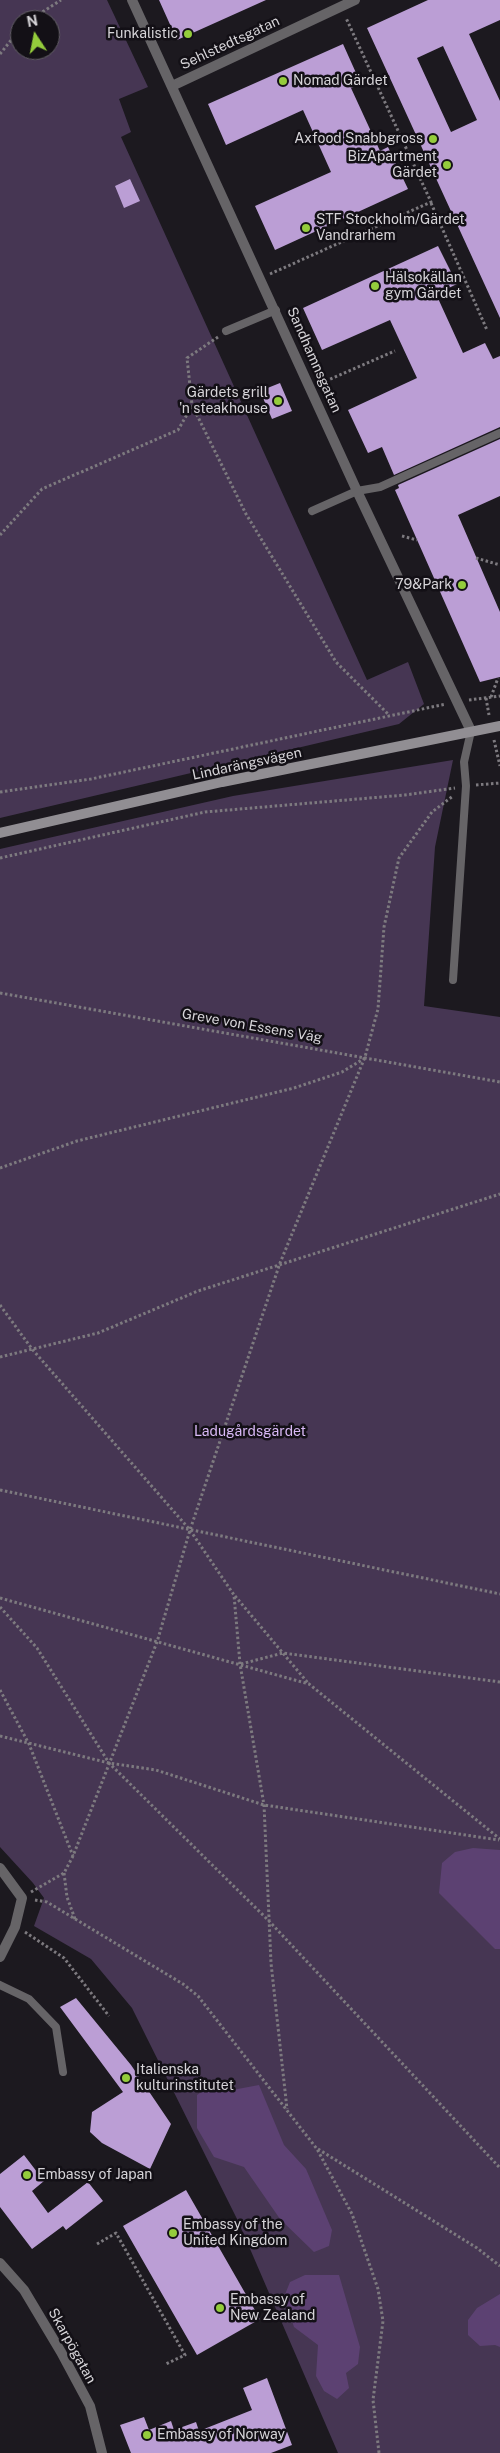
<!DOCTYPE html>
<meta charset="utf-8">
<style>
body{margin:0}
#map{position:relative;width:500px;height:2453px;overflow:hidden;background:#1c191f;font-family:"Public Sans",sans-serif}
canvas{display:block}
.north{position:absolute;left:10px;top:10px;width:50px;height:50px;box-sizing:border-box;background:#131016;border:1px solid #615e64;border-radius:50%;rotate:349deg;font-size:14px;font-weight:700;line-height:20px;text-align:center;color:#d6d4d8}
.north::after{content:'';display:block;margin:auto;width:18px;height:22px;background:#94cc3c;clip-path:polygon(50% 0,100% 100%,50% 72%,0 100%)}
</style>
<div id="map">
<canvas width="500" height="2453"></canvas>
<div class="north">N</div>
</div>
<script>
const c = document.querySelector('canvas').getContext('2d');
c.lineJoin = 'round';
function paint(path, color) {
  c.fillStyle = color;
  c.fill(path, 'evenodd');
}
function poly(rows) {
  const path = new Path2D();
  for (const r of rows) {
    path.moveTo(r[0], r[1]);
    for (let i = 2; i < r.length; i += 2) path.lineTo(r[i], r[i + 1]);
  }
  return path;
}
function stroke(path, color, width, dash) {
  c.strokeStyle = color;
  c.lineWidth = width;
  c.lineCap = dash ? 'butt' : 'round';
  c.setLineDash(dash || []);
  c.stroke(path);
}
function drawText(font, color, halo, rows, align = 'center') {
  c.font = font + ' "Public Sans",sans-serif';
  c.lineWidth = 5;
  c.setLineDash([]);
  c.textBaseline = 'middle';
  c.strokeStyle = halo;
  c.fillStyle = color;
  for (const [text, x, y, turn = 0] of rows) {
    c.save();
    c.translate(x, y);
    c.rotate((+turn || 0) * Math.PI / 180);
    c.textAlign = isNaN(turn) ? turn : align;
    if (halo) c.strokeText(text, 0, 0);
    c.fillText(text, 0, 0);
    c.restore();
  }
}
const green = poly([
 [0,0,107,0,148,87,119,99,131,132,121,137,367,680,408,662,424,704,399,724,0,818],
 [20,20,50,20,50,50,20,50],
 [453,760,435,847,424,1006,500,1017,500,2453,338,2453,238,2221,132,2008,91,1959,34,1926,44,1898,33,1883,0,1847,0,849,233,796]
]);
const forest = poly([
 [473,1848,500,1850,500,1949,495,1949,439,1893,442,1863,455,1852],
 [259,2085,284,2145,306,2169,332,2230,329,2246,314,2252,280,2219,244,2167,214,2157,197,2128,197,2095,210,2086,227,2091],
 [305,2275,339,2275,360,2347,358,2364,346,2373,349,2388,337,2399,324,2391,316,2376,318,2345,294,2327,284,2297,290,2282],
 [500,2294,500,2347,495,2345,480,2346,468,2335,468,2320,477,2308]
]);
const building = poly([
 [159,0,266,0,177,40],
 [428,0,500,0,500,20,469,34,500,101,500,318,367,28],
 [443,46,477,120,451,132,417,58],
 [343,44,361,84,351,88,380,151,388,147,408,189,275,250,255,206,331,172,303,110,226,145,208,104],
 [130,179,140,201,124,208,115,186],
 [438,246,457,284,436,294,463,353,485,343,493,359,500,356,500,427,394,475,382,447,368,453,348,410,417,378,390,320,322,350,303,308],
 [280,383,292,411,272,419,260,391],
 [500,439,500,496,458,515,500,612,500,677,480,682,395,490,399,488,398,485],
 [76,1998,131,2065,171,2124,150,2169,102,2143,90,2132,92,2112,123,2092,60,2007],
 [24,2155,44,2181,32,2191,48,2213,88,2182,103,2201,66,2230,63,2226,32,2249,0,2207,0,2174],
 [186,2190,260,2319,197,2355,123,2226],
 [267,2378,292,2445,271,2453,131,2453,120,2425,144,2417,149,2430,171,2421,174,2430,196,2422,199,2431,252,2410,243,2388]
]);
const path = poly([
 [30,20,61,0],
 [0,54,20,29],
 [431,203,487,330],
 [270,274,431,202,346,18],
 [218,337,187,358,192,405,246,514,336,662,388,714],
 [321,383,395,351],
 [0,535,42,489,178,430,192,406],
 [402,536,417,540],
 [476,558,500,565],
 [491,697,498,678],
 [486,698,489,715],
 [469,700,500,696],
 [494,740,500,766],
 [476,785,500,783],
 [0,792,91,779,446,704],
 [0,858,205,812,405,795,455,788],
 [0,993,500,1082],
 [0,1168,77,1141,294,1088,342,1072,365,1058],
 [0,1305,32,1349,190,1530,234,1595,240,1664,264,1805,271,1963,287,2109],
 [0,1357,98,1333,198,1291,500,1194],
 [0,1490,500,1594],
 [235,1596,308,1683],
 [0,1598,309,1684,500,1839],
 [0,1607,37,1648,109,1763,269,1921,500,2168],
 [241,1664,283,1653,500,1682],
 [0,1690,29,1744,73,1856],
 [0,1736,109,1763,156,1770,264,1805,499,1840],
 [64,1873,67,1897,75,1919],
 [31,1892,64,1873,73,1856,157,1642,190,1530,280,1263,365,1057,378,1009,384,927,399,858,432,812,453,796],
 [35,1900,47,1902,183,1984,198,1996,317,2149,352,2214,378,2289,383,2321,373,2400,379,2453],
 [25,1932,64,1958,109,2016],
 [318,2149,477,2248,500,2266],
 [97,2244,116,2233,185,2355,166,2364]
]);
const lane = poly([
 [226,331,276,310],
 [312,511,357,491,380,487,500,433],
 [453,980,466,786,464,762,471,731],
 [0,1985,29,1999,56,2027,63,2072]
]);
const street = poly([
 [132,0,357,491,471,731],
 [172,86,355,0],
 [0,1868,22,1898,15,1927,0,1957],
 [0,2263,24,2290,61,2352,90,2406,102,2453]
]);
const secondary = poly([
 [0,833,222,782,500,726]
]);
const markers = [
 [188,34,5,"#94cc3c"],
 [283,81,5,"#94cc3c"],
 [433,139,5,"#94cc3c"],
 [447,165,5,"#94cc3c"],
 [306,228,5,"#94cc3c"],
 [375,286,5,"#94cc3c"],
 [278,401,5,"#94cc3c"],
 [462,585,5,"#94cc3c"],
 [126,2078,5,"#94cc3c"],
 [27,2175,5,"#94cc3c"],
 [173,2233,5,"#94cc3c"],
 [220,2308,5,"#94cc3c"],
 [147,2435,5,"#94cc3c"]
];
const poiNames = [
 ["Funkalistic",178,34,"right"],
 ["Nomad Gärdet",293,81],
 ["Axfood Snabbgross",423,139,"right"],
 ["BizApartment",437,157,"right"],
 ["Gärdet",437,173,"right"],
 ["STF Stockholm/Gärdet",316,220],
 ["Vandrarhem",316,236],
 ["Hälsokällan",385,278],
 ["gym Gärdet",385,294],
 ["Gärdets grill",268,393,"right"],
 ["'n steakhouse",268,409,"right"],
 ["79&Park",452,585,"right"],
 ["Italienska",136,2070],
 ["kulturinstitutet",136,2086],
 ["Embassy of Japan",37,2175],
 ["Embassy of the",183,2225],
 ["United Kingdom",183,2241],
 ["Embassy of",230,2300],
 ["New Zealand",230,2316],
 ["Embassy of Norway",157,2435]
];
const streetNames = [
 ["Sehlstedtsgatan",230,43,-25],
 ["Sandhamnsgatan",314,360,66],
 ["Lindarängsvägen",247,764,-12],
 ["Greve von Essens Väg",252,1026,10],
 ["Skarpögatan",72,2346,61]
];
const parkNames = [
 ["Ladugårdsgärdet",250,1432]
];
paint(green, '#463653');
paint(forest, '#5c4172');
paint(building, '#bb9ed5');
stroke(path, '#7d7a7f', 3, [2.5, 2.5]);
stroke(lane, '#666467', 8);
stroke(street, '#666467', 10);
stroke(secondary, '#918e93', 10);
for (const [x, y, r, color] of markers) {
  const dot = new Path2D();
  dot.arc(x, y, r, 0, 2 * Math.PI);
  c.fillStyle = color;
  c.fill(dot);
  stroke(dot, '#131016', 2);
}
drawText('14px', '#d6d4d8', '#131016', poiNames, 'left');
drawText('14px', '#d6d4d8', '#131016', streetNames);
drawText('14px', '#d9b9f6', '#131016', parkNames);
</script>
